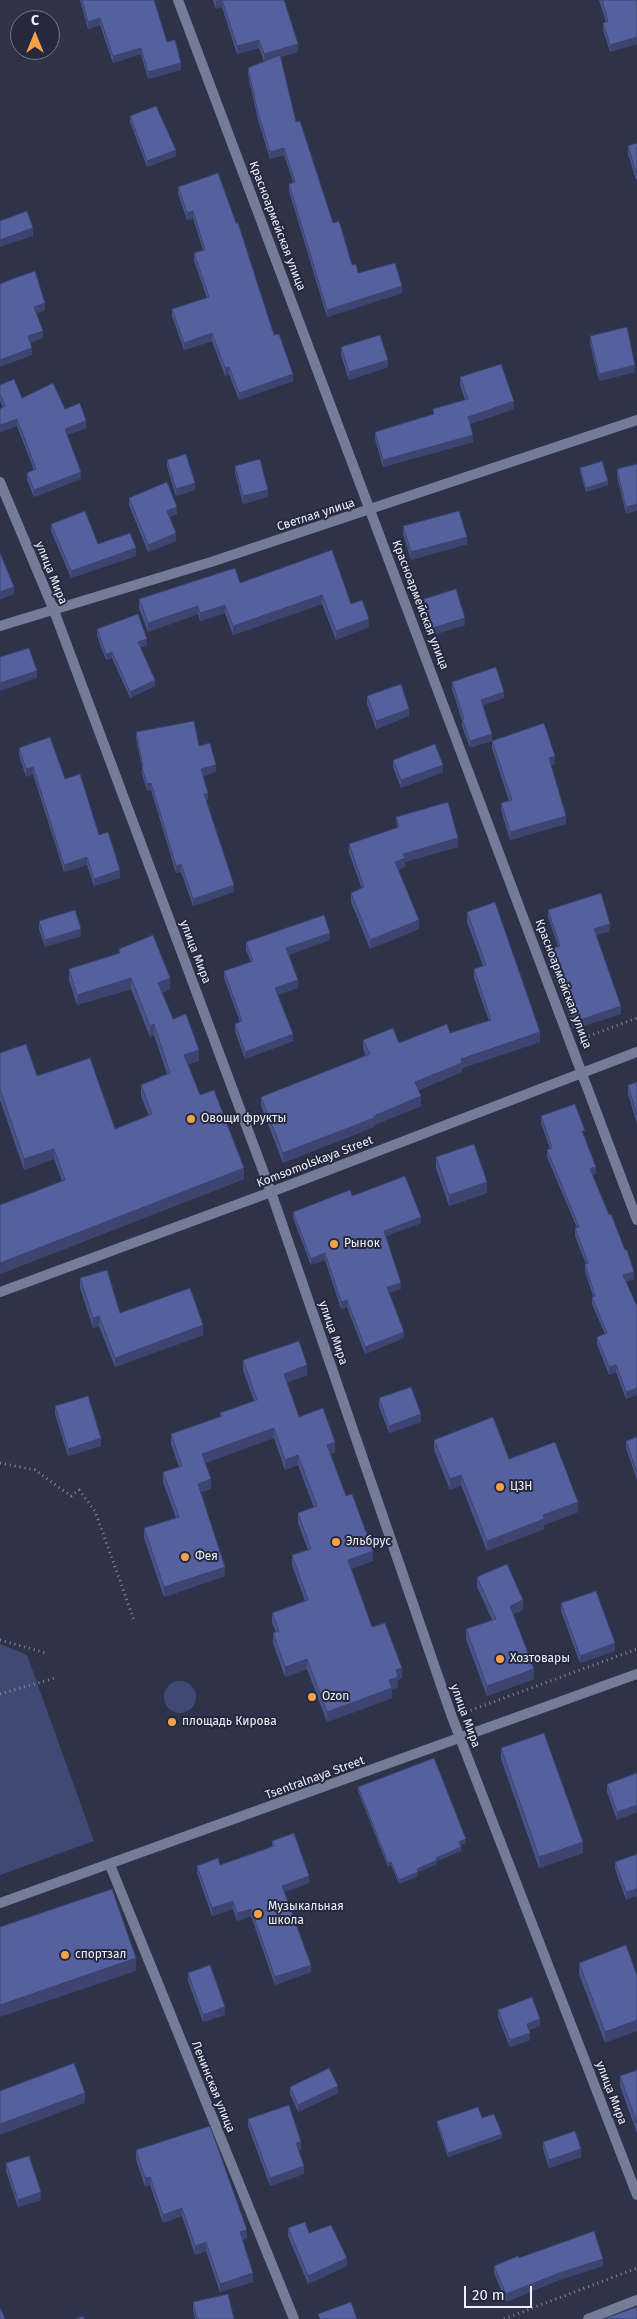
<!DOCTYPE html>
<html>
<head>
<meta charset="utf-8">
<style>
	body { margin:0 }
	#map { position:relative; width:637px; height:2319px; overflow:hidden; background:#2e3349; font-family:"Fira Sans",sans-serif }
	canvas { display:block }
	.north { position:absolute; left:10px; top:10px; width:50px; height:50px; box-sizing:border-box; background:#24293e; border:1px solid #75798a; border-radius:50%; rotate:0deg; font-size:14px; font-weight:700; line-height:20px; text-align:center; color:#eef1fc }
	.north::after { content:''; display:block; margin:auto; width:18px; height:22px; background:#f7a248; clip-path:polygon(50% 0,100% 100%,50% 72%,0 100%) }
	.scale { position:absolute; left:464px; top:2286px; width:68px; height:22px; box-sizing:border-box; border:2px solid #eef1fc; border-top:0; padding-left:6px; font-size:15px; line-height:18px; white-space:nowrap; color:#eef1fc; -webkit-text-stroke:4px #24293e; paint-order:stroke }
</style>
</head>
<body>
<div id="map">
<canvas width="637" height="2319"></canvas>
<div class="north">С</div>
<div class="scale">20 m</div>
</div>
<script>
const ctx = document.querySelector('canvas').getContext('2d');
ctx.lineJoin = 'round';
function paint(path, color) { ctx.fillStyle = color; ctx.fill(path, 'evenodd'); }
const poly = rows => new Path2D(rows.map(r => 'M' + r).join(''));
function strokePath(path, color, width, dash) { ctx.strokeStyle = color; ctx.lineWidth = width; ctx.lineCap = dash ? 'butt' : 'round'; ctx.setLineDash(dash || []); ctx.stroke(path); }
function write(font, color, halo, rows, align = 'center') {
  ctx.font = font + ' "Fira Sans",sans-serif'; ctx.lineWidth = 4; ctx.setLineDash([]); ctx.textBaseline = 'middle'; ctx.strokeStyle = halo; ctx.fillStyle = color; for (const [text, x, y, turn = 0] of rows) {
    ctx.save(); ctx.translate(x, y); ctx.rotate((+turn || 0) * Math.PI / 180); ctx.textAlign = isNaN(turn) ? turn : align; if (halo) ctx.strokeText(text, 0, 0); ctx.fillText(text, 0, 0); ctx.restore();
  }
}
paint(poly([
	[0,1644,27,1655,94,1841,0,1875],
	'164 1697a16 16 0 1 1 32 0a16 16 0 1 1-32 0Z'
]), '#404974');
strokePath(poly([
	[584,1038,637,1018],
	[0,1463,35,1470,71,1496,79,1490,95,1511,134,1620],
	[0,1640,46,1653],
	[0,1694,55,1678],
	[466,1712,637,1649],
	[504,2319,637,2268]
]), '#848899', 3, [1, 4]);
strokePath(poly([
	[178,0,637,1220],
	[0,482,53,608,271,1192,452,1717,637,2195],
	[0,626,211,562,637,420],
	[0,1292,271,1192,637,1052],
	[110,1865,294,2319],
	[0,1903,637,1674],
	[588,2319,637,2300]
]), '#757c98', 10);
paint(poly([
	[80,0,154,0,167,42,181,70,148,79,141,54,113,63,100,25,88,29],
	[213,0,284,0,298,52,280,57,296,122,333,223,352,265,358,273,402,293,327,317,289,191,289,184,293,182,284,155,270,159,258,120,248,75,248,68,264,61,259,48,237,54,222,7,216,9],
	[599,0,637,0,637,44,610,52,603,30,603,23,606,22],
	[130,116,176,156,147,167,130,122],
	[637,143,637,179,636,180,628,154,628,146],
	[178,187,274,335,293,381,239,400,229,374,225,376,212,341,184,350,172,316,172,309,207,298,194,261,194,253,203,250,193,218,187,220,178,194],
	[590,336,635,372,599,381,590,343],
	[341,347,388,367,349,380,341,355],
	[460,377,514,409,470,424,473,442,383,467,375,439,375,432,433,414,433,409,465,400,460,385],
	[0,385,22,398,65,409,86,428,67,435,81,479,34,497,27,480,27,473,34,470,17,426,0,432,0,409,3,408,0,401],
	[167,460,195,490,176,496,167,467],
	[637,464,626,514,617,476,617,469],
	[235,466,268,497,243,504,235,473],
	[580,468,608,485,586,492,580,472],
	[129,498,177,514,170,517,176,541,148,552,129,505],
	[51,524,98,544,136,556,71,578,51,531],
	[403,526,467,544,411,560,403,534],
	[332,550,351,604,369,627,336,640,322,604,233,635,225,613,200,621,198,614,148,632,139,608,139,599,240,583],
	[424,599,465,625,433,635,424,606],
	[97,629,147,645,140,648,155,686,130,698,112,658,106,660,97,636],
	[452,682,504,698,483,705,470,748,462,726,462,720,452,689],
	[367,696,409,716,376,729,367,704],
	[136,732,199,746,216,772,203,776,208,800,206,800,234,892,193,906,181,872,176,873,151,790,147,791,142,774,142,767,136,739],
	[492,741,555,764,551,765,566,824,510,840,501,810,501,803,509,801,492,748],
	[19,748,65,779,120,878,94,886,87,865,64,872,33,774,26,777,19,755],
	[393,760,443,772,401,788,393,767],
	[396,817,458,847,405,862,405,867,398,870,419,929,370,949,351,902,351,893,362,889,349,853,349,844,397,828],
	[548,910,610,931,596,935,621,1014,574,1029,547,957,547,950,558,946,548,917],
	[467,912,540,1042,462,1068,462,1072,418,1090,421,1106,374,1125,374,1127,283,1163,261,1106,261,1097,366,1056,363,1049,363,1040,399,1043,450,1033,489,1021,474,978,474,969,483,966,467,922],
	[39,921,81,936,45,947,39,929],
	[330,940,288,955,298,988,278,995,293,1041,245,1059,235,1031,235,1024,240,1022,224,978,224,971,251,962,246,950,246,942],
	[119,949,170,989,162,993,173,1019,199,1061,188,1064,200,1095,244,1179,0,1274,0,1205,62,1181,54,1159,24,1170,0,1100,0,1053,37,1076,115,1129,149,1116,141,1096,141,1085,167,1074,154,1035,150,1037,131,989,77,1005,69,980,69,969,119,953],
	[637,1082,637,1124,628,1094,628,1085],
	[541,1116,585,1136,596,1174,593,1175,634,1279,626,1282,626,1399,616,1372,609,1375,597,1344,597,1337,605,1334,592,1304,592,1297,593,1296,585,1271,585,1264,586,1264,575,1236,575,1228,577,1228,547,1157,547,1150,550,1149,541,1123],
	[436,1157,487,1193,449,1206,436,1168],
	[352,1196,421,1223,386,1236,401,1289,389,1293,404,1338,365,1354,347,1307,341,1309,325,1260,311,1265,293,1218,293,1212],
	[80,1278,120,1313,203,1335,115,1367,99,1326,93,1328,80,1288],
	[243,1360,307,1375,287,1382,299,1417,335,1452,330,1454,346,1496,373,1561,351,1569,372,1627,402,1678,398,1680,398,1687,392,1689,392,1698,327,1722,307,1669,285,1677,273,1643,273,1633,276,1632,272,1623,272,1613,305,1601,292,1565,292,1555,308,1550,298,1523,298,1513,314,1508,298,1465,285,1470,274,1438,205,1463,211,1489,201,1492,225,1576,164,1597,144,1538,144,1528,176,1518,163,1482,163,1472,179,1467,171,1444,171,1434,220,1417,220,1413,254,1401,243,1370],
	[379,1398,421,1422,389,1433,379,1406],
	[55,1406,101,1446,68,1456,55,1414],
	[637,1437,637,1480,626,1448,626,1441],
	[434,1440,509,1459,578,1512,544,1525,544,1529,487,1551,461,1485,450,1490,434,1450],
	[477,1577,523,1610,513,1614,534,1679,487,1696,466,1639,466,1629,492,1620,477,1587],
	[561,1603,615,1651,580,1663,561,1611],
	[501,1748,583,1853,539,1868,501,1759],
	[637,1773,637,1812,617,1820,607,1792,607,1784],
	[358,1787,466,1843,460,1845,461,1851,437,1861,437,1864,418,1872,418,1876,399,1884,391,1865,388,1867,358,1791],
	[272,1841,309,1883,284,1892,311,1972,275,1985,251,1916,237,1921,233,1909,212,1916,197,1873,197,1866,220,1865,272,1847],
	[637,1854,626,1900,615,1869,615,1862],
	[626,1945,605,2043,579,1974,579,1963],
	[188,1973,225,2015,203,2022,188,1981],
	[498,2010,540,2026,529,2030,530,2040,510,2047,498,2017],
	[637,2070,637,2133,620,2086,620,2076],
	[290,2087,338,2093,298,2112,290,2094],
	[482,2118,502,2138,448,2157,437,2125,437,2121],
	[248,2119,301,2149,299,2150,304,2174,270,2186,248,2126],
	[543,2142,581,2157,549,2168,543,2149],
	[136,2150,247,2238,242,2240,253,2282,220,2292,206,2251,195,2255,182,2216,163,2223,150,2185,145,2187,136,2159],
	[6,2163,41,2200,18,2207,6,2171],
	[288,2228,309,2233,347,2266,308,2284,288,2236],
	[494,2266,603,2266,559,2280,506,2302,494,2273],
	[193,2302,234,2319,195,2319,193,2310]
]), '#495388');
paint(poly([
	[221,0,222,0,222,7,216,9,216,1],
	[100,18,100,25,88,29,88,22],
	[637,37,637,44,610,52,610,45],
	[259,40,259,48,237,54,237,46],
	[298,44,298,52,264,61,264,54],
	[141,48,141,54,113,63,113,56],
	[181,63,181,70,148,79,148,72],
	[284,148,284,155,270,159,270,152],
	[176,150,176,156,147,167,147,161],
	[193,211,193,218,187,220,187,213],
	[33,228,33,236,0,247,0,240],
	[402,286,402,293,327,317,327,310],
	[45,303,45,310,34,315,34,307],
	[43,331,43,338,28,344,28,336],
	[212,333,212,341,184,350,184,343],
	[32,348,32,355,0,367,0,360],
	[388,360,388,367,349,380,349,372],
	[635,365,635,372,599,381,599,374],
	[229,367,229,374,225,376,225,368],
	[293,374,293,381,239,400,239,393],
	[514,401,514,409,468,424,468,417],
	[17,419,17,426,0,432,0,425],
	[86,421,86,428,65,436,65,429],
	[473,435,473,442,383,467,383,460],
	[81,472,81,479,34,497,34,490],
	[608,481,608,485,586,492,586,488],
	[195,483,195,490,176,496,176,489],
	[268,490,268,497,243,504,243,496],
	[637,504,637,511,626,514,626,507],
	[177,507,177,514,167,518,167,511],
	[176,533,176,541,148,552,148,545],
	[467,537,467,544,411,560,411,552],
	[136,548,136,556,71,578,71,571],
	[14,587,14,594,0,600,0,592],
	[322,595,322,604,233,635,233,626],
	[225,605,225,613,200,621,200,613],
	[198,606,198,614,148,632,148,623],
	[465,618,465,625,433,635,433,628],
	[369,619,369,627,336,640,336,631],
	[147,639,147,645,138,649,138,642],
	[112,652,112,658,106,660,106,654],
	[37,671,37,678,0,691,0,683],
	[155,680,155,686,130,698,130,692],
	[504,692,504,698,481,706,481,700],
	[409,709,409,716,376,729,376,721],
	[492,734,492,741,470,748,470,741],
	[555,756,555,764,549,766,549,758],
	[216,765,216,772,201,777,201,769],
	[443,765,443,772,401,788,401,780],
	[33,767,33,774,26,777,26,769],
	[151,783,151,790,147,791,147,784],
	[208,793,208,800,204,801,204,794],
	[566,816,566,824,510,840,510,832],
	[458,838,458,847,405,862,405,867,395,871,395,862,403,854],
	[87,857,87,865,64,872,64,865],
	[181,864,181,872,176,873,176,866],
	[120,870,120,878,94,886,94,879],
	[234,885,234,892,193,906,193,899],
	[419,920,419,929,370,949,370,940],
	[610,924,610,931,594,936,594,929],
	[81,929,81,936,45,947,45,940],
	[330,933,330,940,286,956,286,948],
	[131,978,131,989,77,1005,77,995],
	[170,978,170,989,158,994,158,983],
	[298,980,298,988,275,996,275,988],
	[621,1006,621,1014,574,1029,574,1022],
	[154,1024,154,1035,150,1037,150,1026],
	[540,1032,540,1042,462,1068,462,1072,415,1092,415,1082,461,1059],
	[293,1034,293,1041,245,1059,245,1052],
	[199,1050,199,1061,184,1066,184,1055],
	[421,1096,421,1106,374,1125,374,1127,283,1163,283,1153],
	[54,1149,54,1159,24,1170,24,1159],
	[596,1167,596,1174,590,1176,590,1169],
	[244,1168,244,1179,0,1274,0,1263],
	[487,1182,487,1193,449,1206,449,1195],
	[421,1217,421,1223,384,1237,384,1231],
	[325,1253,325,1260,311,1265,311,1259],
	[634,1272,634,1279,623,1283,623,1275],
	[401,1283,401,1289,387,1294,387,1287],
	[347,1300,347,1307,341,1309,341,1302],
	[99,1316,99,1326,93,1328,93,1318],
	[203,1325,203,1335,115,1367,115,1358],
	[404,1332,404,1338,365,1354,365,1347],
	[307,1365,307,1375,284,1384,284,1374],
	[616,1365,616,1372,609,1375,609,1367],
	[637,1388,637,1395,626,1399,626,1392],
	[421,1414,421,1422,389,1433,389,1426],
	[274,1428,274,1438,202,1464,202,1454],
	[101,1438,101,1446,68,1456,68,1449],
	[335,1442,335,1452,327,1455,327,1445],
	[298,1455,298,1465,285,1470,285,1460],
	[461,1475,461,1485,450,1490,450,1479],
	[211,1479,211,1489,198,1493,198,1484],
	[578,1502,578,1512,544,1525,544,1529,487,1551,487,1541,543,1515],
	[373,1551,373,1561,348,1570,348,1560],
	[225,1567,225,1576,164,1597,164,1587],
	[523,1600,523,1610,510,1616,510,1606],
	[615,1643,615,1651,580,1663,580,1656],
	[307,1659,307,1669,285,1677,285,1667],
	[402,1668,402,1678,398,1680,398,1687,392,1689,392,1698,327,1722,327,1712,389,1680,396,1670],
	[534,1669,534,1679,487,1696,487,1686],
	[637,1805,637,1812,617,1820,617,1812],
	[466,1839,466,1843,459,1846,459,1842],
	[583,1842,583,1853,539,1868,539,1857],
	[461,1847,461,1851,437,1861,437,1864,418,1872,418,1876,399,1884,399,1880,417,1869,436,1858],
	[391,1862,391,1865,388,1867,388,1863],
	[309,1876,309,1883,282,1893,282,1886],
	[637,1889,637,1896,626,1900,626,1892],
	[233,1901,233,1909,212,1916,212,1908],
	[251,1909,251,1916,237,1921,237,1913],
	[136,1958,136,1971,0,2017,0,2005],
	[311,1965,311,1972,275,1985,275,1977],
	[225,2007,225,2015,203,2022,203,2015],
	[540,2019,540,2026,527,2031,527,2024],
	[637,2020,637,2031,605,2043,605,2032],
	[530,2033,530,2040,510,2047,510,2040],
	[338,2086,338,2093,298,2112,298,2105],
	[85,2093,85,2103,0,2135,0,2124],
	[502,2134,502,2138,448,2157,448,2153],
	[301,2142,301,2149,296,2151,296,2143],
	[581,2149,581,2157,549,2168,549,2160],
	[304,2166,304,2174,270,2186,270,2178],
	[150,2177,150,2185,145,2187,145,2178],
	[41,2192,41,2200,18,2207,18,2200],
	[182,2208,182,2216,163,2223,163,2215],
	[247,2230,247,2238,240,2240,240,2232],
	[206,2242,206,2251,195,2255,195,2246],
	[347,2258,347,2266,308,2284,308,2276],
	[603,2259,603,2266,559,2280,506,2302,506,2294,559,2273],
	[253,2273,253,2282,220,2292,220,2284]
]), '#3c446f');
const building = poly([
	[82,0,154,0,167,42,175,40,181,63,148,72,141,48,113,56,100,18,88,22,82,0],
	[222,0,284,0,298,44,264,54,259,40,237,46,222,0],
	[602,0,637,0,637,37,610,45,603,23,608,21,602,0],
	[280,55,296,122,300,121,333,223,339,221,352,265,356,264,358,273,395,263,402,286,327,310,289,184,295,182,284,148,270,152,258,113,248,68,280,55],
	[156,106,176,150,147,161,130,116,156,106],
	[637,143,637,172,636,172,628,146,637,143],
	[218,173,236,223,238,223,274,335,279,334,293,374,239,393,229,367,225,368,212,333,184,343,172,309,209,297,194,253,205,250,193,211,187,213,178,187,218,173],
	[27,211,33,228,0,240,0,221,27,211],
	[35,271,45,303,34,307,43,331,28,336,32,348,0,360,0,284,12,279,35,271],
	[627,327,635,365,599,374,590,336,627,327],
	[380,335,388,360,349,372,341,347,380,335],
	[501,364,514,401,468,417,473,435,383,460,375,432,434,414,433,409,468,399,460,377,501,364],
	[14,379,22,398,53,383,65,409,80,403,86,421,65,429,81,472,34,490,27,473,36,469,17,419,0,425,0,409,5,406,0,394,0,385,14,379],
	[186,454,195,483,176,489,167,460,186,454],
	[260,459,268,490,243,496,235,466,260,459],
	[602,461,608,481,586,488,580,468,602,461],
	[637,464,637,504,626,507,617,469,637,464],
	[167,482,177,507,167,511,176,533,148,545,129,498,167,482],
	[85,511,98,544,130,533,136,548,71,571,51,524,85,511],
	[459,511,467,537,411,552,403,526,459,511],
	[332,550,351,604,362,600,369,619,336,631,322,595,233,626,225,605,200,613,198,606,148,623,139,599,235,568,240,583,332,550],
	[0,553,14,587,0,592,0,553],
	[456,589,465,618,433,628,424,599,456,589],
	[138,614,147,639,138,642,155,680,130,692,112,652,106,654,97,629,138,614],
	[29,648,37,671,0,683,0,657,29,648],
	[496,667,504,692,481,700,492,734,470,741,462,719,464,719,452,682,496,667],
	[401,684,409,709,376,721,367,696,401,684],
	[194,721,199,746,210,743,216,765,201,769,208,793,204,794,234,885,193,899,181,864,176,866,151,783,147,784,142,767,143,766,136,732,194,721],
	[544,723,555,756,549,758,566,816,510,832,501,803,512,800,492,741,544,723],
	[50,737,65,779,80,774,99,835,108,832,120,870,94,879,87,857,64,865,33,767,26,769,19,748,50,737],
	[435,744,443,765,401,780,393,760,435,744],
	[448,802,458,838,403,854,405,858,395,862,419,920,370,940,351,893,364,887,349,844,399,827,396,817,448,802],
	[601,893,610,924,594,929,621,1006,574,1022,547,950,560,946,548,910,601,893],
	[495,902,540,1032,461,1059,462,1063,415,1082,421,1096,374,1116,374,1118,283,1153,261,1097,370,1054,363,1040,393,1028,399,1043,447,1024,450,1033,491,1020,474,969,486,965,467,912,495,902],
	[75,910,81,929,45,940,39,921,75,910],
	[324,915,330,933,286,948,298,980,275,988,293,1034,245,1052,235,1024,242,1021,224,971,253,961,246,942,324,915],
	[153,935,170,978,158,983,173,1019,186,1014,199,1050,184,1055,200,1095,214,1090,244,1168,0,1263,0,1205,65,1180,54,1149,24,1159,0,1089,0,1053,26,1044,37,1076,90,1058,115,1129,152,1114,141,1085,170,1073,154,1024,150,1026,131,978,77,995,69,969,120,953,119,949,153,935],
	[637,1082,637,1115,628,1085,637,1082],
	[575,1104,585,1131,582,1131,596,1167,590,1169,609,1215,611,1214,625,1250,627,1250,634,1272,623,1275,637,1306,637,1388,626,1392,616,1365,609,1367,597,1337,607,1333,592,1297,595,1296,585,1264,588,1263,575,1228,579,1227,547,1150,552,1148,541,1116,575,1104],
	[474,1144,487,1182,449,1195,436,1157,474,1144],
	[405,1176,421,1217,384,1231,401,1283,387,1287,404,1332,365,1347,347,1300,341,1302,325,1253,311,1259,293,1212,350,1190,352,1196,405,1176],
	[107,1270,120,1313,190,1288,203,1325,115,1358,99,1316,93,1318,80,1278,107,1270],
	[299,1341,307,1365,284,1374,299,1417,323,1408,335,1442,327,1445,346,1496,352,1494,373,1551,348,1560,372,1627,385,1623,402,1668,396,1670,398,1677,389,1680,392,1688,327,1712,307,1659,285,1667,273,1633,279,1631,272,1613,308,1600,292,1555,311,1549,298,1513,317,1506,298,1455,285,1460,274,1428,202,1454,211,1479,198,1484,225,1567,164,1587,144,1528,179,1517,163,1472,182,1466,171,1434,222,1416,220,1413,257,1400,243,1360,299,1341],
	[411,1387,421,1414,389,1426,379,1398,411,1387],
	[88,1396,101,1438,68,1449,55,1406,88,1396],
	[493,1417,509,1459,555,1442,578,1502,543,1515,544,1519,487,1541,461,1475,450,1479,434,1440,493,1417],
	[637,1437,637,1472,626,1441,637,1437],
	[507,1564,523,1600,510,1606,534,1669,487,1686,466,1629,496,1619,477,1577,507,1564],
	[596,1591,615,1643,580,1656,561,1603,596,1591],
	[544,1733,583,1842,539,1857,501,1748,544,1733],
	[434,1758,466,1839,459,1842,461,1847,436,1858,437,1860,417,1869,418,1872,399,1880,391,1862,388,1863,358,1787,434,1758],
	[637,1773,637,1805,617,1812,607,1784,637,1773],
	[294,1833,309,1876,282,1886,311,1965,275,1977,251,1909,237,1913,233,1901,212,1908,197,1866,218,1858,220,1865,274,1846,272,1841,294,1833],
	[637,1854,637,1889,626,1892,615,1862,637,1854],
	[112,1889,136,1958,0,2005,0,1927,112,1889],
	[626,1945,637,1975,637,2020,605,2032,579,1963,626,1945],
	[210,1965,225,2007,203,2015,188,1973,210,1965],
	[532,1997,540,2019,527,2024,530,2033,510,2040,498,2010,532,1997],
	[74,2063,85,2093,0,2124,0,2091,74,2063],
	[329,2068,338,2086,298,2105,290,2087,329,2068],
	[637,2070,637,2123,620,2076,637,2070],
	[289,2105,301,2142,296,2143,304,2166,270,2178,248,2119,289,2105],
	[478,2107,482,2118,494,2114,502,2134,448,2153,437,2121,478,2107],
	[210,2126,247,2230,240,2232,253,2273,220,2284,206,2242,195,2246,182,2208,163,2215,150,2177,145,2178,136,2150,210,2126],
	[575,2131,581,2149,549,2160,543,2142,575,2131],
	[29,2156,41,2192,18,2200,6,2163,29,2156],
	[305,2222,309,2233,331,2225,347,2258,308,2276,288,2228,305,2222],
	[594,2231,603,2259,559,2273,506,2294,494,2266,518,2256,519,2258,594,2231],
	[228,2294,234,2319,197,2319,193,2302,228,2294],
	[351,2302,357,2319,320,2319,318,2314,351,2302],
	[637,2307,637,2319,603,2319,637,2307],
	[0,2308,5,2319,0,2319,0,2308],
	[83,2316,84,2319,75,2319,83,2316]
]);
paint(building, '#55619e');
strokePath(building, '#3c446f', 1);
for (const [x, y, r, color] of [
	[191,1119,5,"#f7a248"],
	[334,1244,5,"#f7a248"],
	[500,1487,5,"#f7a248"],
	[336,1542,5,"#f7a248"],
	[185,1557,5,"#f7a248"],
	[500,1659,5,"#f7a248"],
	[312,1697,5,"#f7a248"],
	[172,1722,5,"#f7a248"],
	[258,1914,5,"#f7a248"],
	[65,1955,5,"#f7a248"]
]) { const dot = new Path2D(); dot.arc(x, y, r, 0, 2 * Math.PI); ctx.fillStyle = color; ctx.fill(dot); strokePath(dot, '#24293e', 2); }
write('12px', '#eef1fc', '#24293e', [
	["Красноармейская улица",277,226,69],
	["Светлая улица",316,515,-18],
	["улица Мира",51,573,68],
	["Красноармейская улица",420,605,69],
	["улица Мира",195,952,69],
	["Красноармейская улица",563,984,69],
	["Komsomolskaya Street",315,1162,-21],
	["улица Мира",333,1333,71],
	["улица Мира",465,1716,70],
	["Tsentralnaya Street",315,1778,-20],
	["Ленинская улица",213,2087,68],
	["улица Мира",611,2093,69]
]);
write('12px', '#eef1fc', '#24293e', [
	["Овощи фрукты",201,1119],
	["Рынок",344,1244],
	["ЦЗН",510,1487],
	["Эльбрус",346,1542],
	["Фея",195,1557],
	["Хозтовары",510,1659],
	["Ozon",322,1697],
	["площадь Кирова",182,1722],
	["Музыкальная",268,1907],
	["школа",268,1921],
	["спортзал",75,1955]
], 'left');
</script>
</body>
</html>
